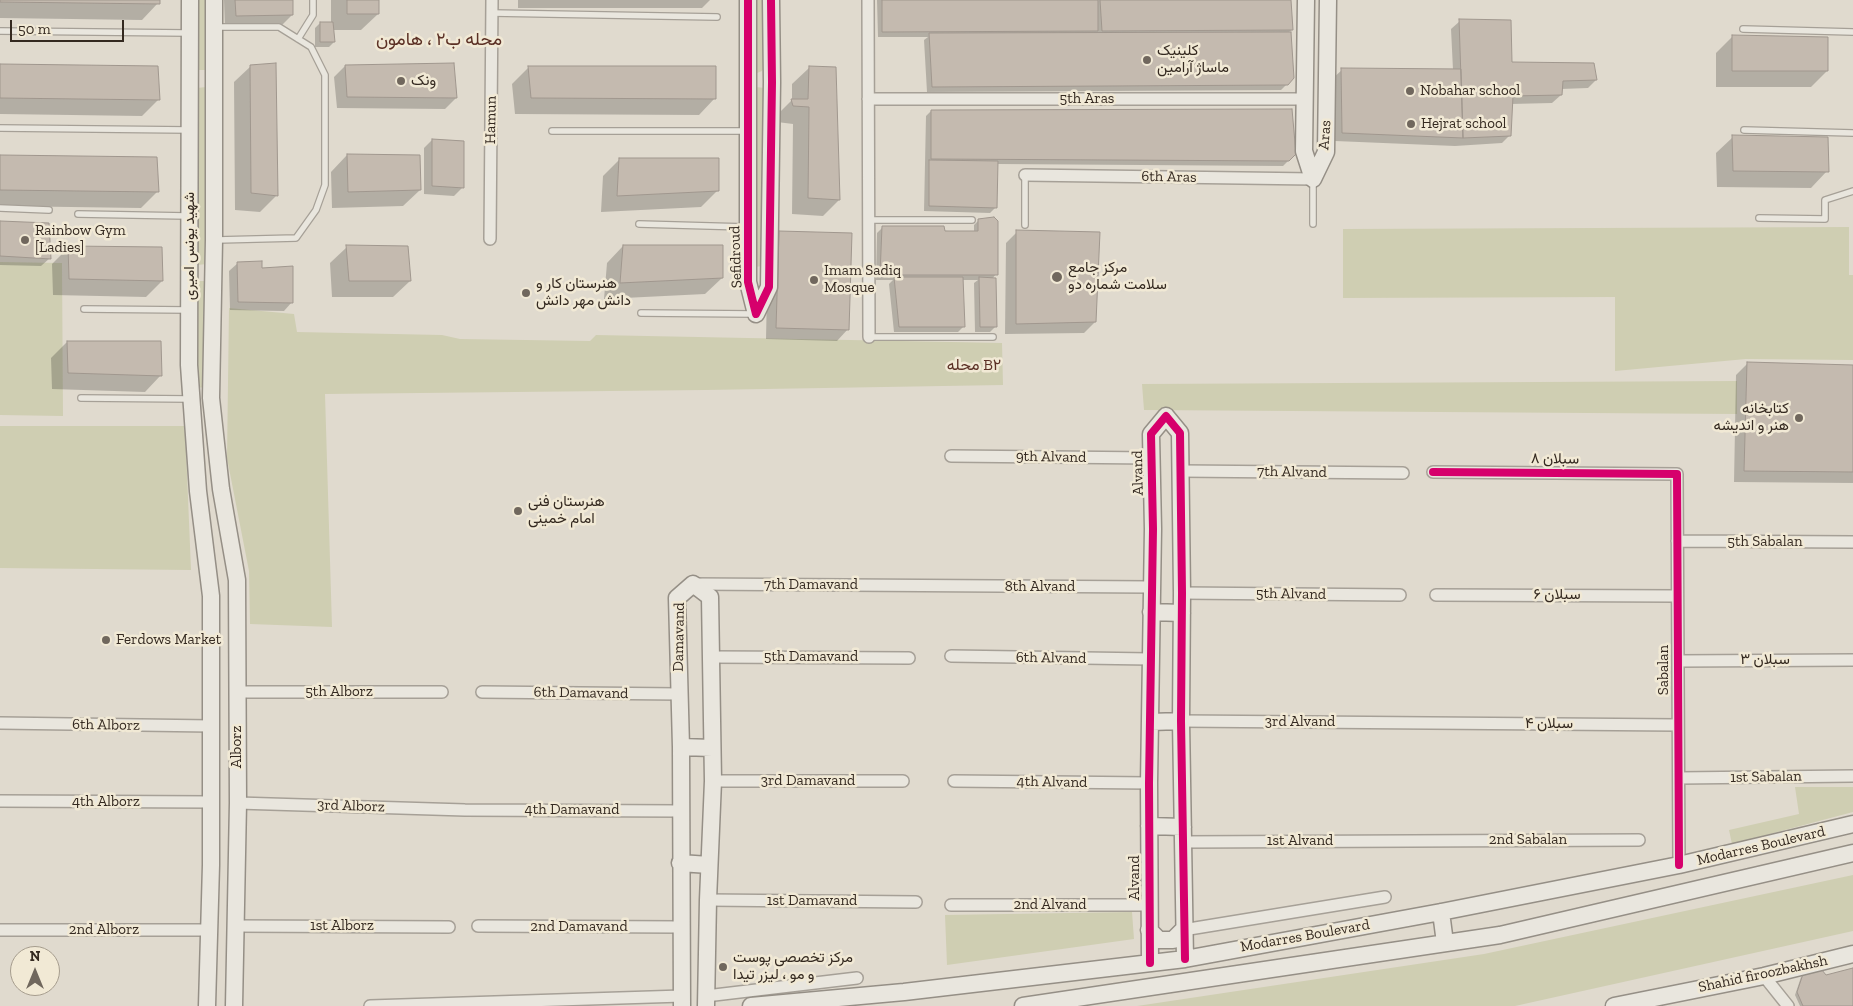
<!DOCTYPE html>
<html>
<head>
<meta charset="utf-8">
<style>
	body { margin:0 }
	#map { position:relative; width:1853px; height:1006px; overflow:hidden; background:#e0dace; font-family:"Zilla Slab",serif }
	canvas { display:block }
	.north { position:absolute; left:10px; top:946px; width:50px; height:50px; box-sizing:border-box; background:#f1e9d5; border:1px solid #a59c8d; border-radius:50%; rotate:0deg; font-size:14px; font-weight:700; line-height:20px; text-align:center; color:#342920 }
	.north::after { content:''; display:block; margin:auto; width:18px; height:22px; background:#70675d; clip-path:polygon(50% 0,100% 100%,50% 72%,0 100%) }
	.scale { position:absolute; left:10px; top:20px; width:114px; height:22px; box-sizing:border-box; border:2px solid #342920; border-top:0; padding-left:6px; font-size:15px; line-height:18px; white-space:nowrap; color:#342920; -webkit-text-stroke:4px #f1e9d5; paint-order:stroke }
</style>
</head>
<body>
<div id="map">
<canvas width="1853" height="1006"></canvas>
<div class="north">N</div>
<div class="scale">50 m</div>
</div>
<script>
const ctx = document.querySelector('canvas').getContext('2d');
ctx.lineJoin = 'round';
function paint(path, color) { ctx.fillStyle = color; ctx.fill(path, 'evenodd'); }
const poly = rows => new Path2D(rows.map(r => 'M' + r).join(''));
function strokePath(path, color, width, dash) { ctx.strokeStyle = color; ctx.lineWidth = width; ctx.lineCap = dash ? 'butt' : 'round'; ctx.setLineDash(dash || []); ctx.stroke(path); }
function write(font, color, halo, rows, align = 'center') {
  ctx.font = font + ' "Zilla Slab",Vazirmatn,serif'; ctx.lineWidth = 5; ctx.setLineDash([]); ctx.textBaseline = 'middle'; ctx.strokeStyle = halo; ctx.fillStyle = color; for (const [text, x, y, turn = 0] of rows) {
    ctx.save(); ctx.translate(x, y); ctx.rotate((+turn || 0) * Math.PI / 180); ctx.textAlign = isNaN(turn) ? turn : align; if (halo) ctx.strokeText(text, 0, 0); ctx.fillText(text, 0, 0); ctx.restore();
  }
}
paint(poly([
	[197,0,205,0,205,70,196,70],
	[754,0,765,0,765,66,762,71,757,73,754,68],
	[207,87,207,264,197,265,196,88],
	[755,87,766,88,763,266,754,267],
	[1849,227,1849,275,1853,275,1853,360,1746,359,1615,371,1615,297,1343,298,1343,229],
	[0,262,62,263,63,416,0,415],
	[195,281,208,281,206,387,196,388],
	[229,308,294,314,297,332,442,335,460,339,590,341,596,335,1002,343,1003,385,705,390,325,394,332,627,250,624,249,571,227,458],
	[1737,381,1737,414,1144,410,1142,384],
	[0,426,185,426,191,570,0,568],
	[1795,787,1853,787,1853,812,1732,844,1729,830,1799,814],
	[1853,875,1853,931,1515,1006,1137,1006,1484,954],
	[1132,912,1134,939,947,965,945,915]
]), '#cfceb2');
paint(poly([
	[0,0,158,0,158,3,142,20,0,18],
	[224,0,291,0,292,15,281,26,225,27],
	[331,0,378,0,378,14,361,30,333,30,334,42,329,47,315,47,315,28,320,23,331,24],
	[518,0,710,0,702,8,518,8],
	[877,0,1289,0,1292,30,1289,32,1293,78,1281,90,927,92,924,40,928,37,878,37],
	[1460,21,1511,63,1596,80,1588,88,1561,89,1561,95,1552,103,1511,104,1510,135,1502,143,1455,146,1335,141,1333,78,1342,70,1453,70,1451,29],
	[1732,37,1827,71,1811,87,1716,87,1716,53],
	[0,65,158,100,142,116,0,114],
	[251,66,277,195,260,212,235,210,234,82],
	[345,66,456,98,445,109,337,108,334,77],
	[529,67,715,98,699,115,515,114,512,84],
	[809,68,839,200,823,216,792,214,793,124,777,122,775,117,792,100,792,84],
	[931,111,1295,154,1283,166,997,164,996,207,990,213,924,211,926,116],
	[1733,137,1827,171,1811,188,1717,187,1716,153],
	[432,140,462,188,454,196,424,194,424,148],
	[347,155,420,190,403,206,332,208,331,172],
	[0,157,158,191,141,208,0,206],
	[620,159,718,190,701,207,601,212,603,176],
	[979,220,996,274,992,279,996,326,990,332,975,332,974,283,978,280,962,280,964,326,958,332,894,332,889,284,893,280,876,280,877,233,882,228,974,232,974,225],
	[0,222,50,258,41,266,0,265],
	[780,232,848,329,837,341,766,339,768,243],
	[1017,232,1095,322,1084,333,1005,334,1006,243],
	[623,246,722,278,705,294,604,299,607,263],
	[69,247,162,281,146,297,53,295,52,264],
	[347,247,410,281,393,297,332,297,330,263],
	[238,263,260,269,292,302,284,311,230,310,229,271],
	[67,342,161,375,145,392,52,389,51,358],
	[1747,364,1853,366,1853,483,1734,482,1736,375],
	[1853,970,1853,1006,1800,1006,1795,995,1801,977,1804,975,1826,976]
]), '#0003');
const building = poly([
	[0,0,160,0,160,4,0,2,0,0],
	[235,0,293,0,293,15,236,16,235,0],
	[347,0,379,0,379,14,347,14,347,0],
	[882,0,1098,0,1098,31,882,32,882,0],
	[1100,0,1291,0,1293,30,1102,31,1100,0],
	[1459,19,1511,20,1512,62,1594,63,1597,80,1563,81,1562,95,1513,96,1511,136,1463,138,1459,19],
	[320,22,333,22,335,42,320,42,320,22],
	[1291,32,1294,78,1288,85,932,87,929,33,1291,32],
	[1732,35,1828,37,1828,71,1732,71,1732,35],
	[276,63,278,196,251,193,250,65,276,63],
	[454,63,457,98,347,97,345,65,454,63],
	[0,64,158,66,160,100,0,98,0,64],
	[528,66,716,66,716,99,531,98,528,66],
	[809,66,836,67,840,200,808,198,809,107,793,106,791,99,808,99,809,66],
	[1341,68,1461,69,1463,138,1342,133,1341,68],
	[1292,109,1296,154,1289,161,931,159,931,110,1292,109],
	[1732,135,1828,137,1829,172,1733,171,1732,135],
	[432,139,464,141,464,188,432,186,432,139],
	[347,154,420,155,421,190,348,192,347,154],
	[0,155,157,157,159,192,0,190,0,155],
	[619,158,719,158,719,191,617,196,619,158],
	[929,160,998,161,997,208,929,206,929,160],
	[994,217,998,221,998,275,880,275,882,226,944,226,945,231,978,231,978,219,994,217],
	[0,221,49,223,51,259,0,256,0,221],
	[1016,230,1100,232,1096,322,1016,324,1016,230],
	[779,231,852,233,849,330,776,328,779,231],
	[346,245,408,246,411,281,349,281,346,245],
	[623,245,723,245,723,278,620,283,623,245],
	[68,246,162,247,163,281,69,279,68,246],
	[262,261,262,268,293,266,293,303,238,302,237,262,262,261],
	[894,277,963,277,965,327,899,327,894,277],
	[979,277,996,278,997,327,980,327,979,277],
	[67,341,161,341,162,376,68,373,67,341],
	[1747,362,1853,365,1853,472,1744,471,1747,362],
	[1853,968,1853,1006,1803,1006,1797,992,1803,974,1822,970,1826,975,1853,968]
]);
paint(building, '#c4baaf');
strokePath(building, '#a0978e', 1);
const lane = poly([
	[492,13,717,17],
	[215,27,279,27,311,47,325,75,325,185,316,210,296,238,217,240],
	[1743,29,1853,32],
	[1,31,187,33],
	[298,39,313,15,313,0],
	[0,128,189,130],
	[1744,130,1853,133],
	[552,131,746,131],
	[1025,175,1025,225],
	[0,208,49,210],
	[78,214,187,216],
	[1759,218,1825,219,1825,200,1853,191],
	[870,220,972,220],
	[639,224,746,227],
	[1313,224,1313,181],
	[84,309,188,310],
	[641,313,754,314],
	[869,337,993,337],
	[81,398,190,399]
]);
const street = poly([
	[868,0,869,337],
	[868,99,1306,99],
	[1025,175,1313,179],
	[490,239,492,0],
	[951,456,1152,458],
	[1181,471,1403,473],
	[1433,472,1677,474,1679,865],
	[1677,541,1853,542],
	[693,584,1151,587],
	[1182,593,1400,595],
	[1436,595,1677,596],
	[951,656,1150,659],
	[712,657,909,658],
	[1678,661,1853,660],
	[237,692,442,692],
	[482,692,679,694],
	[1181,721,1678,725],
	[0,723,211,726],
	[1679,778,1853,776],
	[713,781,903,781],
	[954,781,1149,783],
	[0,801,212,802],
	[238,803,465,810,680,811],
	[1183,842,1639,840],
	[708,900,916,902],
	[951,905,1149,905],
	[236,926,449,927],
	[478,926,680,927],
	[0,930,209,930],
	[1183,930,1385,897],
	[1764,976,1788,1006],
	[706,996,857,978],
	[370,1006,682,996]
]);
const secondary = poly([
	[190,0,189,365,198,491,211,596,211,865,207,1006],
	[214,0,214,240,211,398,221,489,237,580,238,803,234,1006],
	[748,0,748,282,756,314,769,287,772,82,771,0],
	[1306,0,1304,151,1313,179],
	[1313,179,1326,152,1328,0],
	[1151,612,1182,613],
	[1151,722,1181,721],
	[681,747,712,748],
	[1149,826,1183,827],
	[680,863,709,865],
	[1441,912,1445,943],
	[1149,930,1159,940,1173,940,1183,930],
	[1150,963,1149,783,1153,529,1151,434,1166,416,1180,433,1182,593,1181,721,1185,959],
	[682,1006,681,747,677,598,693,584,710,597,713,781,708,900,706,1006],
	[751,1006,904,992,1185,959,1441,912,1679,865,1853,824],
	[1023,1006,1500,935,1853,853],
	[1614,1006,1764,976,1853,954]
]);
strokePath(lane, '#a6a097', 8);
strokePath(street, '#a6a097', 14);
strokePath(secondary, '#958f86', 19);
strokePath(lane, '#e9e6de', 5.5);
strokePath(street, '#e9e6de', 11);
strokePath(secondary, '#e9e6de', 16);
strokePath(poly([
	[748,0,748,282,756,314,769,287,772,82,771,0],
	[1433,472,1677,474,1679,865],
	[1150,963,1149,783,1153,529,1151,434,1166,416,1180,433,1182,593,1181,721,1185,959]
]), '#d6006c', 8);
for (const [x, y, r, color] of [
	[1147,60,5,"#70675d"],
	[401,81,5,"#70675d"],
	[1410,91,5,"#70675d"],
	[1411,124,5,"#70675d"],
	[25,240,5,"#70675d"],
	[1057,277,6,"#70675d"],
	[814,280,5,"#70675d"],
	[526,293,5,"#70675d"],
	[1799,418,5,"#70675d"],
	[518,511,5,"#70675d"],
	[106,640,5,"#70675d"],
	[723,967,5,"#70675d"]
]) { const dot = new Path2D(); dot.arc(x, y, r, 0, 2 * Math.PI); ctx.fillStyle = color; ctx.fill(dot); strokePath(dot, '#f1e9d5', 2); }
write('15px', '#342920', '#f1e9d5', [
	["کلینیک",1157,51],
	["ماساژ آرامین",1157,68],
	["ونک",411,81],
	["Nobahar school",1420,91],
	["Hejrat school",1421,124],
	["Rainbow Gym",35,231],
	["[Ladies]",35,248],
	["مرکز جامع",1068,268],
	["سلامت شماره دو",1068,285],
	["Imam Sadiq",824,271],
	["Mosque",824,288],
	["هنرستان کار و",536,284],
	["دانش مهر دانش",536,301],
	["کتابخانه",1789,409,"right"],
	["هنر و اندیشه",1789,426,"right"],
	["هنرستان فنی",528,502],
	["امام خمینی",528,519],
	["Ferdows Market",116,640],
	["مرکز تخصصی پوست",733,958],
	["و مو ، لیزر تیدا",733,975]
], 'left');
write('15px', '#342920', '#f1e9d5', [
	["5th Aras",1087,99],
	["Hamun",491,120,-89],
	["Aras",1325,135,-86],
	["6th Aras",1169,177,1],
	["شهید یونس امیری",190,246,-90],
	["Sefidroud",736,257,-92],
	["9th Alvand",1051,457,1],
	["سبلان ۸",1555,459,1],
	["7th Alvand",1292,472,1],
	["Alvand",1138,473,-91],
	["5th Sabalan",1765,542],
	["7th Damavand",811,585],
	["8th Alvand",1040,587],
	["5th Alvand",1291,594,1],
	["سبلان ۶",1557,595],
	["Damavand",679,637,-89],
	["5th Damavand",811,657],
	["6th Alvand",1051,658,1],
	["سبلان ۳",1765,660],
	["Sabalan",1664,670,-90],
	["5th Alborz",339,692],
	["6th Damavand",581,693,1],
	["3rd Alvand",1300,722],
	["سبلان ۴",1549,724],
	["6th Alborz",106,725,1],
	["Alborz",237,747,-90],
	["1st Sabalan",1766,777,-1],
	["3rd Damavand",808,781],
	["4th Alvand",1052,782,1],
	["4th Alborz",106,802],
	["3rd Alborz",351,806,2],
	["4th Damavand",572,810],
	["2nd Sabalan",1528,840],
	["1st Alvand",1300,841],
	["Modarres Boulevard",1761,846,-13],
	["Alvand",1135,878,-90],
	["1st Damavand",812,901],
	["2nd Alvand",1050,905],
	["1st Alborz",342,926],
	["2nd Damavand",579,927],
	["2nd Alborz",104,930],
	["Modarres Boulevard",1305,936,-10],
	["Shahid firoozbakhsh",1763,974,-12]
]);
write('16px', '#5b3025', '#f1e9d5', [
	["محله B۲",974,365]
]);
write('18px', '#5b3025', '#f1e9d5', [
	["محله ب۲ ، هامون",439,40]
]);
</script>
</body>
</html>
